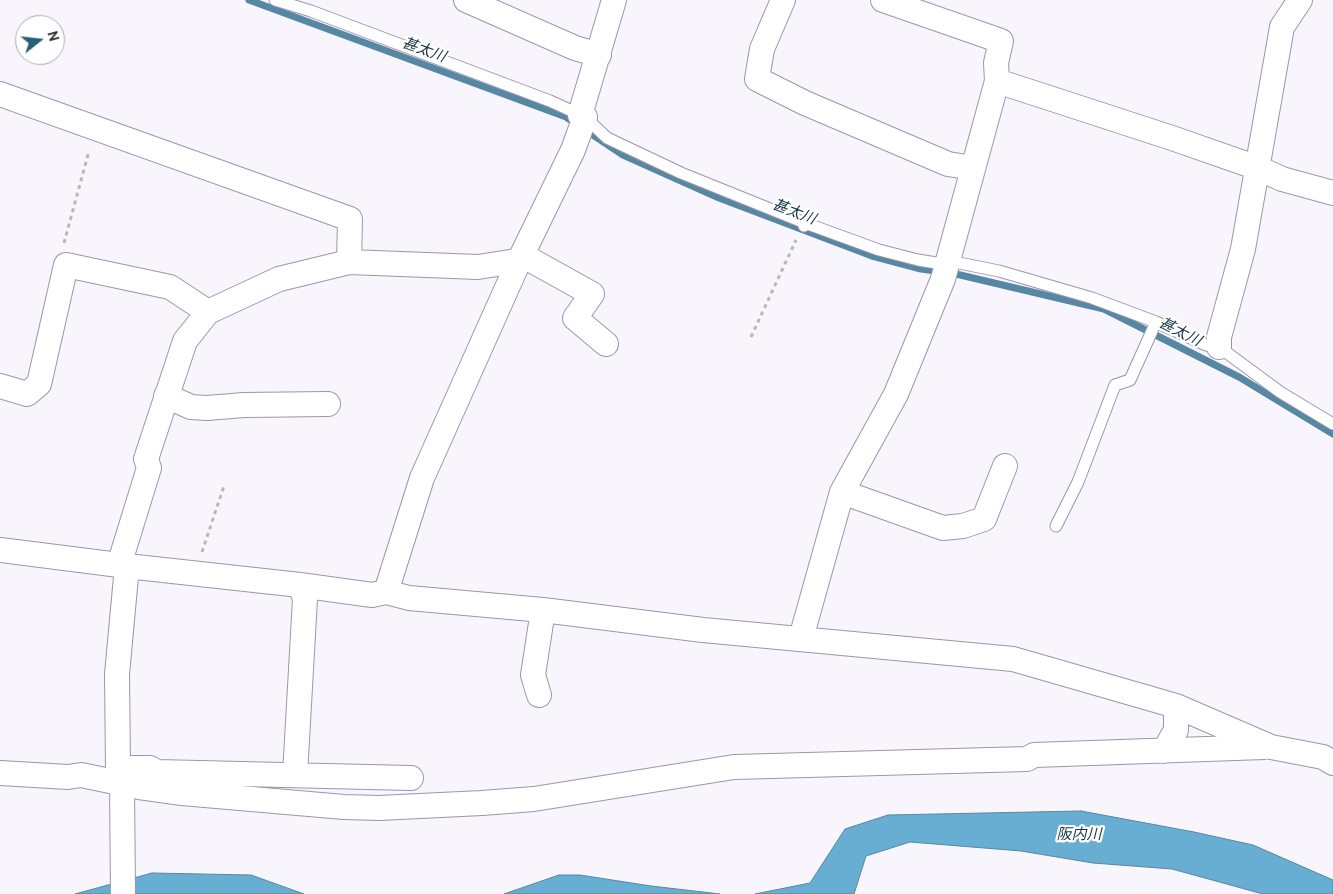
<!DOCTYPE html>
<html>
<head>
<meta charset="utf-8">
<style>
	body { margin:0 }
	#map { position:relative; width:1333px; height:894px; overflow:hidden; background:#f8f5fd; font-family:Cabin,sans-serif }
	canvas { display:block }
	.north { position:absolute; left:15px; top:15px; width:50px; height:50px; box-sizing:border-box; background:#fff; border:1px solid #acabae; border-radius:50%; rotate:74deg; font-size:14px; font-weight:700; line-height:20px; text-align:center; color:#2f2c34 }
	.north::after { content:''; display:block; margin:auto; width:18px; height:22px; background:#28607a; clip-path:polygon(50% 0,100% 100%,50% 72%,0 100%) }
</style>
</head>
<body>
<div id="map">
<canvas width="1333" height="894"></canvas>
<div class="north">N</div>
</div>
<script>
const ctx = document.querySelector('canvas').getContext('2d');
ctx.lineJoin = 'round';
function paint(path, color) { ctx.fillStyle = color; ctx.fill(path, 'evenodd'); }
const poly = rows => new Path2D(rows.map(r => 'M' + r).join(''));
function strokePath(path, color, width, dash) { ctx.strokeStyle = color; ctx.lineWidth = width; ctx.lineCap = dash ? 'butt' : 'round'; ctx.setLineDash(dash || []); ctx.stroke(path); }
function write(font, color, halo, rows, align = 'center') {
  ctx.font = font + ' Cabin,"Noto Sans JP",sans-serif'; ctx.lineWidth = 4.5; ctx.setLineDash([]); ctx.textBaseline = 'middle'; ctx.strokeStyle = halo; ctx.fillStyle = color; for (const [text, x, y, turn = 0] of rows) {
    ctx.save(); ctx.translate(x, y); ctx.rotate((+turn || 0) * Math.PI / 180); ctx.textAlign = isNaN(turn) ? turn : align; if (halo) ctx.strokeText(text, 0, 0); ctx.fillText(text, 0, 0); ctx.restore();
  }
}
const water = poly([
	[1081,811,1194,832,1253,845,1333,880,1333,894,1263,894,1172,869,1093,863,1021,851,910,842,866,856,854,894,755,894,810,883,845,829,888,815,1081,811],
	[152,873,251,875,304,894,75,894,152,873],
	[559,875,580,875,651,886,720,894,504,894,559,875]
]);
paint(water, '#67aed2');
strokePath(water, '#5687a3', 1);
strokePath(poly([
	[249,0,566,117,575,123],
	[584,129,623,155,719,198,872,256,921,269,956,274,1104,309,1239,377,1333,434]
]), '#5687a3', 7);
const service = poly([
	[275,0,311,11,550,101,585,117,607,138,681,173,805,223,804,226],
	[805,223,879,250,918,260,936,263,949,261,999,271,1092,298,1156,322,1130,380,1115,385,1078,482,1056,526],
	[1156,322,1206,345,1219,347,1280,392,1333,424]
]);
const minor = poly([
	[466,0,575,48,599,55],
	[783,0,762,49,757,79,805,103,948,164,973,168],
	[997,81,1172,138,1258,168,1282,179,1333,193],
	[0,94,350,219,349,262],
	[580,115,614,0],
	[1219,347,1219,337,1243,249,1282,27,1300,0],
	[0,386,27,394,39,384,66,265,170,287,208,312,279,279,349,262,478,267,529,259,592,294,575,318,606,344],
	[166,396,191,407,207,408,244,405,328,404],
	[842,492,943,528,963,526,984,519,1005,466],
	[0,550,127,566,300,585,372,595,386,592,409,598,543,610,703,630,1013,659,1176,706,1271,747,1323,757,1333,763],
	[119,565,149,468,146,459,185,341,208,312],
	[386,592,422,478,519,261,573,150,585,117],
	[801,638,842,492,896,394,943,279,997,81,996,63,1001,41,883,0],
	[539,695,533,675,543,610],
	[1164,751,1176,730,1176,706],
	[118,768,150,768,157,772,411,778],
	[0,773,68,777,81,775,139,787,182,793,344,807,379,808,482,803,534,799,734,767,1027,759,1034,755,1264,747],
	[295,775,305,599,300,585],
	[123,894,122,783,118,768,117,674,127,566]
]);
strokePath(service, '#9d96a9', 13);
strokePath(minor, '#9d96a9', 26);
strokePath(poly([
	[64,243,89,151],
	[751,337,796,240],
	[202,552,224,486]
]), '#b9b6be', 3, [4, 4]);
strokePath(service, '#fff', 11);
strokePath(minor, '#fff', 24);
write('italic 15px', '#153646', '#fff', [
	["甚太川",424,50,20],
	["甚太川",794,212,21],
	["甚太川",1180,332,27],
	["阪内川",1079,835]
]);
</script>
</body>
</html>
